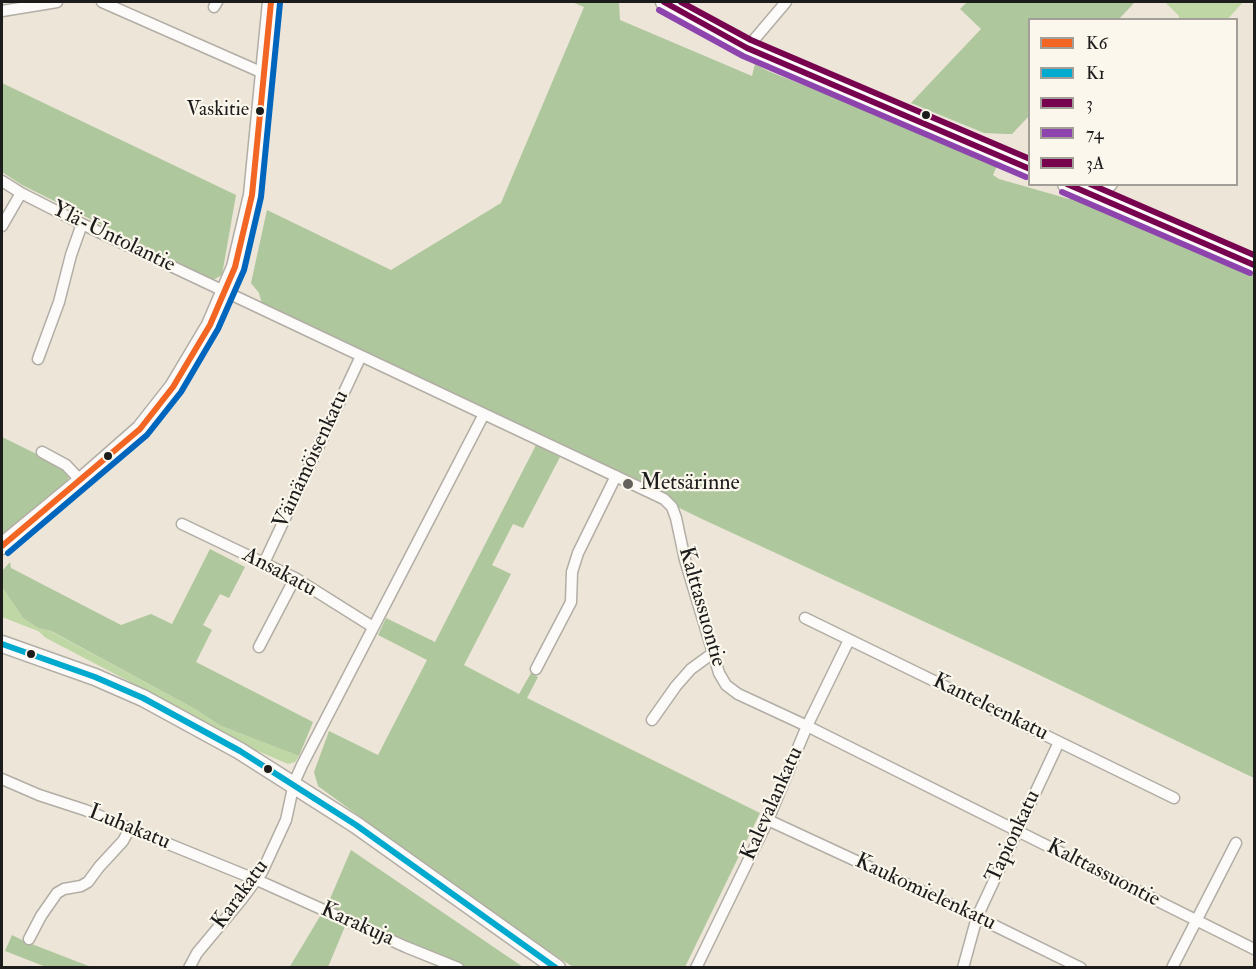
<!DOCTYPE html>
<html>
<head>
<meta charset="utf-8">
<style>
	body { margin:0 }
	#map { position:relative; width:1256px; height:969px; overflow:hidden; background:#ece5d8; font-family:"IM FELL Double Pica",serif }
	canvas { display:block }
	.frame { position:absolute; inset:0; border:3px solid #1c1c1c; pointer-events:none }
	.legend { position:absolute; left:1028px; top:18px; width:210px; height:168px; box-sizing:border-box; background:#fbf7ec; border:2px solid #a29f99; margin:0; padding:8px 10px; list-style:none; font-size:18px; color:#1c1c1c }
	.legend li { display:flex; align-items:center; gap:12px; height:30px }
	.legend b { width:30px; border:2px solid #a29f99 }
</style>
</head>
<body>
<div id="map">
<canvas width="1256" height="969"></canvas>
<div class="frame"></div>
<ul class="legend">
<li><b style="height:8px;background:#f26522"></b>K6</li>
<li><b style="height:8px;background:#00a9ce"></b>K1</li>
<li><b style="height:8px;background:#77034e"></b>3</li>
<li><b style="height:8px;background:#8e44ad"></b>74</li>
<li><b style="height:8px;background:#77034e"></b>3A</li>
</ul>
</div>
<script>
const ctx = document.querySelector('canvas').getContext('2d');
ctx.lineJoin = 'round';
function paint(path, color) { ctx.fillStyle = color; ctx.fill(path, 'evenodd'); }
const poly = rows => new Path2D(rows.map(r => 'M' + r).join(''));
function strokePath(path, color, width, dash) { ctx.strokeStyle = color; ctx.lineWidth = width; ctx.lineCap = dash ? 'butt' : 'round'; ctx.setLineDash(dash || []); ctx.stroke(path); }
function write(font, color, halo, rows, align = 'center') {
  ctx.font = font + ' "IM FELL Double Pica",serif'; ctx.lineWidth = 4.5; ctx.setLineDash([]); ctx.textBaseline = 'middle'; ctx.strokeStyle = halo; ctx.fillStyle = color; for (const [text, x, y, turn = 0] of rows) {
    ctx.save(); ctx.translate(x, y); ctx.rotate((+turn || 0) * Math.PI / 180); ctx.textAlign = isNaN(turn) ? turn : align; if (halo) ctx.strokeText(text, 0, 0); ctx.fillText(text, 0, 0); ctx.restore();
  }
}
paint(poly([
	[1165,2,1243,2,1227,20,1179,19,1179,16],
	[2,587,23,618,38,628,50,631,195,709,221,726,299,756,295,762,288,764,244,745,159,697,46,638,38,631,2,617]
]), '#bfd7a5');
paint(poly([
	[572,2,619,2,620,20,752,76,755,64,768,71,998,163,993,175,999,179,1069,199,1071,196,1254,272,1254,778,1029,670,702,519,262,304,259,293,251,283,267,210,391,270,501,203,584,7],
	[967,2,1135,2,1119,19,1030,20,1029,116,1012,134,1006,134,984,133,911,103,981,29,960,9],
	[2,83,236,195,222,275,213,280,22,185,2,172],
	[2,437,67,469,70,474,67,482,2,537],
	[536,445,560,457,523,528,513,524,492,565,511,574,464,665,519,694,531,673,538,677,527,698,760,813,685,967,573,967,487,910,318,786,314,772,329,731,378,755,427,660,378,635,386,618,435,642],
	[210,549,245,567,229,598,220,594,203,625,212,630,196,662,313,722,299,756,221,726,195,709,51,631,38,628,23,618,2,587,2,571,10,562,11,568,121,625,151,614,172,624],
	[351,850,523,967,465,967,326,908],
	[322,913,346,924,328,967,289,968],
	[12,935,24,941,91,967,46,967,5,951]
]), '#aec79c');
const street = poly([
	[102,2,263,73],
	[214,7,217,2],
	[2,11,57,2],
	[747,48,786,2],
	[2,181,21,193,82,224,664,499,672,507,676,518,685,560,719,673,726,685,738,694,807,726,1254,949],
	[1099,198,1112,184],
	[2,226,21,193],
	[38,359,59,302,71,255,82,224],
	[42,452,66,465,81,481],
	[182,524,295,578,373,627],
	[264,563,361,356],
	[805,618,1174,798],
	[259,647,295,578],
	[536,669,571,602,572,572,578,553,616,476],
	[652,720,676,686,691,669,713,653],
	[2,779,39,795,85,810,257,880,406,947,458,968],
	[768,820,977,917,1081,968],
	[29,939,41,916,57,893,64,889,81,886,88,882,99,867,123,841,130,828],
	[189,968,197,953,242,899,262,872,286,820,294,783,302,765,484,414],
	[696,968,768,820,807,726,849,640],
	[963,968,977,917,1059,742],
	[1172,968,1236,843]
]);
const secondary = poly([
	[664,2,701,24,747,48,1030,169],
	[1066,184,1254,265],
	[2,546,75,486,140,429,173,387,210,325,235,267,252,195,271,2],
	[2,644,95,677,143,698,240,751,356,825,557,968]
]);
strokePath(street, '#b2ada5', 13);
strokePath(secondary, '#b2ada5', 19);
strokePath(street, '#fcfbf9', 10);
strokePath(secondary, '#fcfbf9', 16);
strokePath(poly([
	[2,546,140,429,173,387,210,325,235,267,252,195,271,2]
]), '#f26522', 6);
strokePath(poly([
	[2,644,95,677,143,698,240,751,356,825,556,968]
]), '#00a9ce', 6);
strokePath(poly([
	[664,2,747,48,1030,169],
	[1067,184,1254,265]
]), '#77034e', 6);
strokePath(poly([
	[659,10,743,56,1026,177],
	[1062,192,1250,273]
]), '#8e44ad', 6);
strokePath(poly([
	[681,2,751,40,1030,159],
	[1090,184,1254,255]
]), '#77034e', 6);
strokePath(poly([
	[8,553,147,435,181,392,218,329,244,270,261,197,280,3]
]), '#0065bd', 6);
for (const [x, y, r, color] of [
	[260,111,5,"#1c1c1c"],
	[926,115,5,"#1c1c1c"],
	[108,456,5,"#1c1c1c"],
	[628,484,6,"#65625e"],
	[31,654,5,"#1c1c1c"],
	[268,769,5,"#1c1c1c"]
]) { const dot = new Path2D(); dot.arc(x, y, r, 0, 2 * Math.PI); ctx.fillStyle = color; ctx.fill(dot); strokePath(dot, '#fbf7ec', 2); }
write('20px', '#1c1c1c', '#fbf7ec', [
	["Vaskitie",249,111]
], 'right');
write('22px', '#1c1c1c', '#fbf7ec', [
	["Ylä-Untolantie",113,238,26],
	["Väinämöisenkatu",312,460,-65],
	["Ansakatu",279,573,28],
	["Kalttassuontie",701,607,74],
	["Kanteleenkatu",990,708,26],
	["Kalevalankatu",773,804,-66],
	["Luhakatu",129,828,22],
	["Tapionkatu",1014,837,-65],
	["Kalttassuontie",1103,874,27],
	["Kaukomielenkatu",925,893,25],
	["Karakatu",241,895,-54],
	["Karakuja",357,925,24]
]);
write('22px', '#1c1c1c', '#fbf7ec', [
	["Metsärinne",640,484]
], 'left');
</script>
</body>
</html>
